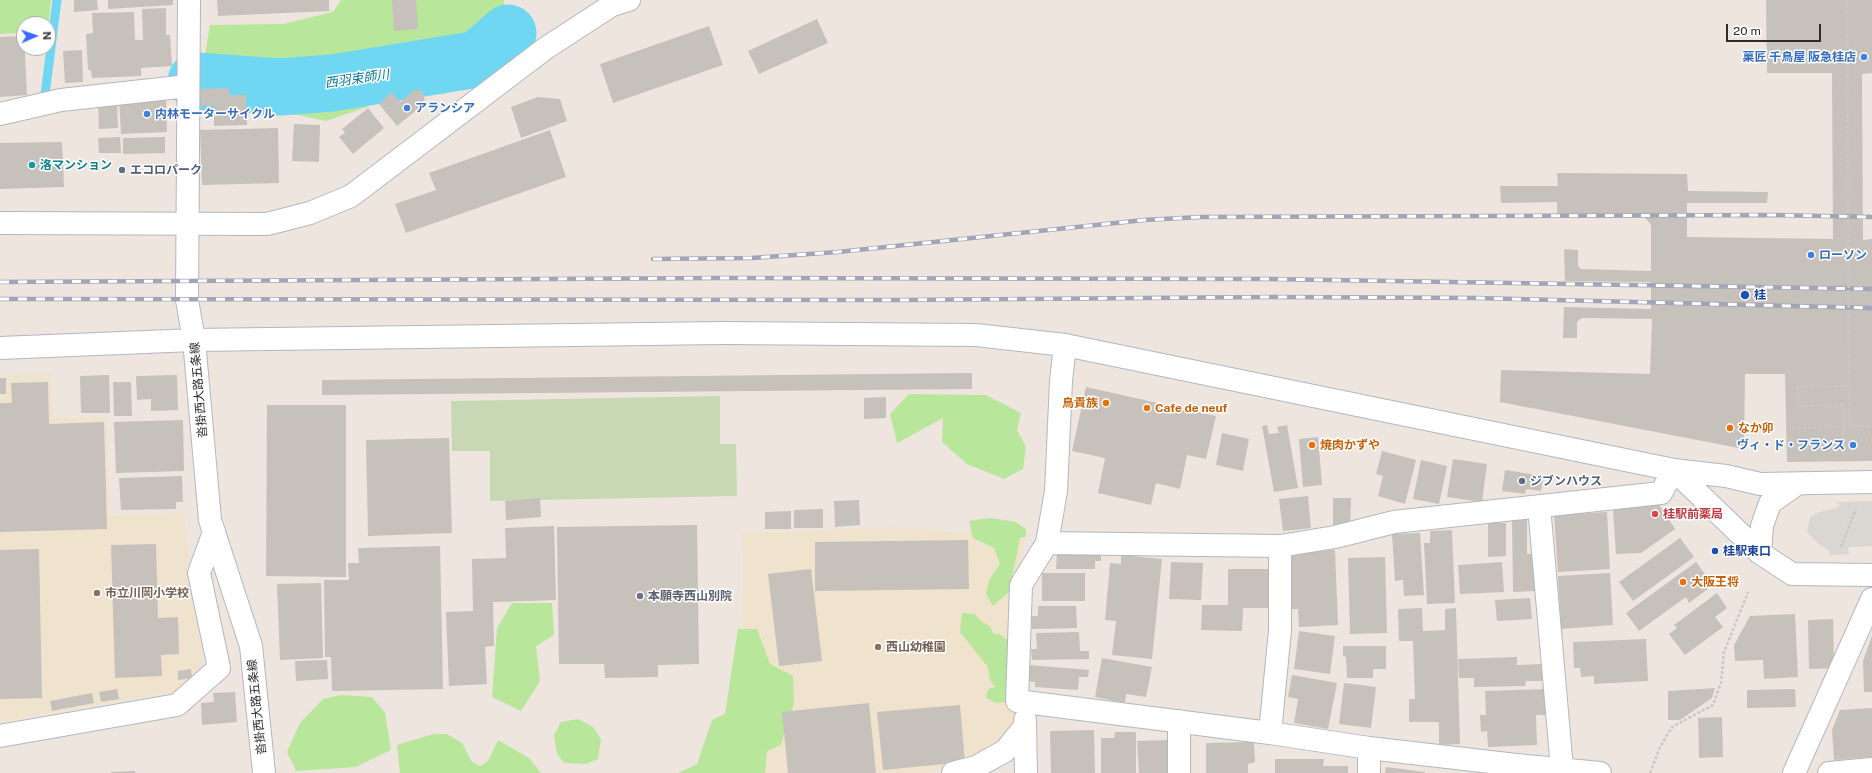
<!DOCTYPE html>
<html>
<head>
<meta charset="utf-8">
<style>
	body { margin:0 }
	#map { position:relative; width:1872px; height:773px; overflow:hidden; background:#eee6de; font-family:"Public Sans",sans-serif }
	canvas { display:block }
	.north { position:absolute; left:16px; top:16px; width:40px; height:40px; box-sizing:border-box; background:#fff; border:1px solid #ababab; border-radius:50%; rotate:88deg; font-size:11px; font-weight:700; line-height:16px; text-align:center; color:#2c2c2c }
	.north::after { content:''; display:block; margin:auto; width:14px; height:18px; background:#3b6bff; clip-path:polygon(50% 0,100% 100%,50% 72%,0 100%) }
	.scale { position:absolute; left:1726px; top:24px; width:95px; height:18px; box-sizing:border-box; border:2px solid #2c2c2c; border-top:0; padding-left:5px; font-size:12px; line-height:14px; white-space:nowrap; color:#2c2c2c; -webkit-text-stroke:3px #fff; paint-order:stroke }
</style>
</head>
<body>
<div id="map">
<canvas width="1872" height="773"></canvas>
<div class="north">N</div>
<div class="scale">20 m</div>
</div>
<script>
const ctx = document.querySelector('canvas').getContext('2d');
ctx.lineJoin = 'round';
function paint(path, color) { ctx.fillStyle = color; ctx.fill(path, 'evenodd'); }
const poly = rows => new Path2D(rows.map(r => 'M' + r).join(''));
function strokePath(path, color, width, dash) { ctx.strokeStyle = color; ctx.lineWidth = width; ctx.lineCap = dash ? 'butt' : 'round'; ctx.setLineDash(dash || []); ctx.stroke(path); }
function write(font, color, halo, rows, align = 'center') {
  ctx.font = font + ' "Public Sans","Noto Sans JP",sans-serif'; ctx.lineWidth = 3; ctx.setLineDash([]); ctx.textBaseline = 'middle'; ctx.strokeStyle = halo; ctx.fillStyle = color; for (const [text, x, y, turn = 0] of rows) {
    ctx.save(); ctx.translate(x, y); ctx.rotate((+turn || 0) * Math.PI / 180); ctx.textAlign = isNaN(turn) ? turn : align; if (halo) ctx.strokeText(text, 0, 0); ctx.fillText(text, 0, 0); ctx.restore();
  }
}
paint(poly([
	[51,374,53,418,107,417,110,516,184,513,204,669,180,691,0,722,0,376],
	[897,527,1025,539,1014,596,1014,742,974,759,925,773,746,773,742,533]
]), '#f0e3ce');
paint(poly([
	[0,0,51,0,48,28,48,24,24,24,24,33,0,34],
	[341,0,504,0,505,25,485,44,475,70,443,95,428,84,387,89,367,107,326,121,254,106,246,91,229,86,203,85,205,54,210,25,283,24,333,12],
	[909,394,986,395,1021,413,1017,430,1026,447,1023,469,1004,479,967,464,942,442,943,418,897,443,890,414],
	[990,518,1016,522,1026,529,1026,537,1020,538,1009,592,993,606,986,594,989,580,1000,564,994,548,973,538,969,521],
	[512,603,552,603,554,635,536,646,540,681,521,711,492,697,497,628],
	[962,613,975,614,982,622,990,626,993,633,1001,635,1013,645,1011,693,1005,702,997,703,986,698,988,689,995,687,990,680,988,667,960,632],
	[738,629,757,629,770,664,793,676,794,703,781,745,767,751,765,773,678,773,697,764,712,720,725,714],
	[341,695,372,697,385,713,391,750,356,767,296,771,287,752,300,723,323,699],
	[578,719,593,727,601,739,598,759,586,764,564,763,557,754,554,735,561,722],
	[433,734,447,734,462,743,472,762,480,766,488,761,498,740,529,758,541,773,400,773,397,745]
]), '#b8e69a');
paint(poly([
	[720,396,720,444,736,444,737,496,490,501,490,451,452,451,451,401]
]), '#c8d8b5');
paint(poly([
	[1872,501,1872,546,1851,547,1847,549,1850,554,1829,555,1830,551,1819,544,1807,532,1810,517,1817,513,1836,508,1840,505,1836,502]
]), '#dad6d1');
strokePath(poly([
	[45,95,57,0]
]), '#6fd7f2', 9);
strokePath(poly([
	[196,81,280,87,332,83,478,59,508,33]
]), '#6fd7f2', 57);
paint(poly([
	[74,0,97,0,98,10,74,12],
	[108,0,173,0,173,5,108,9],
	[217,0,329,0,329,11,218,16],
	[392,0,416,0,418,29,394,31],
	[1766,0,1872,0,1872,73,1862,74,1863,240,1872,239,1872,461,1787,462,1785,374,1745,374,1744,449,1500,402,1501,370,1650,374,1652,319,1582,318,1577,322,1577,338,1563,338,1564,307,1651,309,1651,282,1565,281,1564,249,1578,250,1578,266,1581,269,1651,271,1651,225,1642,214,1557,214,1557,202,1501,203,1500,186,1558,186,1557,173,1687,174,1688,191,1768,192,1767,203,1687,203,1687,237,1833,239,1832,73,1767,73],
	[166,8,166,35,170,35,172,66,141,68,141,76,92,78,91,70,88,70,86,34,93,33,92,13,134,12,135,40,143,40,142,9],
	[817,19,828,43,759,74,748,51],
	[709,26,723,65,613,103,600,64],
	[24,36,27,95,0,97,0,37],
	[82,50,83,82,65,83,63,51],
	[229,88,229,95,246,95,247,125,214,126,214,106,201,106,200,89],
	[414,90,423,91,425,103,397,126,379,104,392,92,400,102],
	[166,97,167,132,121,134,119,99],
	[538,97,560,99,567,121,521,138,511,107],
	[117,100,118,128,99,129,98,101],
	[368,108,384,128,353,154,339,137,345,133,342,129],
	[294,124,320,125,319,162,292,161],
	[278,128,279,183,202,185,200,130],
	[550,130,566,177,406,233,395,204,436,190,429,173],
	[120,137,121,153,99,153,98,138],
	[165,137,165,153,123,154,123,138],
	[62,142,64,187,0,189,0,143],
	[972,373,972,389,322,395,322,380],
	[109,375,110,413,81,413,80,376],
	[177,375,178,410,151,411,151,399,137,400,136,376],
	[0,378,6,378,6,394,0,394],
	[48,382,49,424,104,422,107,529,0,532,0,403,12,403,11,383],
	[113,382,131,382,132,416,114,416],
	[1086,387,1216,416,1206,459,1187,455,1180,489,1156,483,1151,505,1098,493,1105,458,1072,451],
	[886,397,886,418,864,419,864,398],
	[267,405,346,405,346,577,266,576],
	[183,420,184,471,116,473,114,422],
	[1267,425,1269,434,1279,433,1277,427,1287,425,1298,488,1274,492,1262,426],
	[1222,433,1249,439,1243,471,1216,465],
	[1318,437,1322,485,1303,487,1299,439],
	[449,438,452,533,368,536,366,440],
	[1382,451,1416,460,1405,504,1378,496,1383,476,1376,474],
	[1453,459,1487,464,1482,502,1447,497],
	[1421,460,1447,466,1439,504,1413,499],
	[1505,470,1544,476,1541,491,1526,489,1525,494,1502,491],
	[182,476,183,502,176,502,176,509,121,510,119,478],
	[1308,496,1311,528,1283,531,1279,499],
	[540,498,541,517,506,520,505,501],
	[1333,498,1351,498,1350,529,1333,530],
	[859,500,860,525,835,527,834,501],
	[1657,501,1675,529,1641,553,1616,554,1613,509],
	[823,509,823,528,794,528,794,510],
	[791,511,791,529,765,529,765,512],
	[1607,512,1610,569,1558,572,1554,515],
	[1512,518,1527,518,1527,554,1536,554,1537,591,1513,592],
	[1488,523,1506,523,1506,556,1488,557],
	[697,525,699,664,658,665,658,677,605,678,604,664,559,664,557,527],
	[554,526,556,600,493,602,494,646,485,647,487,684,449,686,446,612,473,611,472,559,506,558,505,528],
	[1452,530,1455,603,1427,604,1424,543,1430,543,1430,531],
	[1420,533,1424,595,1404,596,1403,580,1395,581,1392,534],
	[1680,538,1694,557,1633,601,1619,582],
	[968,540,969,589,815,591,815,542],
	[156,544,158,618,178,617,179,654,161,655,162,676,115,678,111,545],
	[440,546,443,689,332,691,331,657,325,657,324,580,349,580,348,563,359,563,358,548],
	[39,549,42,698,0,699,0,550],
	[1335,550,1338,625,1299,627,1298,609,1290,609,1288,552],
	[1057,551,1101,552,1101,561,1095,561,1095,569,1056,569],
	[1121,555,1162,559,1152,659,1112,655,1116,621,1105,620,1110,563,1121,564],
	[1385,557,1387,633,1350,634,1348,558],
	[1171,562,1203,563,1201,600,1169,599],
	[1502,562,1504,592,1460,594,1458,565],
	[1696,562,1713,585,1689,603,1686,597,1639,631,1626,613],
	[811,569,822,661,779,666,768,574],
	[1228,569,1273,569,1272,608,1243,608,1242,631,1201,630,1202,605,1228,605],
	[1042,573,1085,573,1085,601,1042,601],
	[1610,573,1613,625,1561,629,1558,576],
	[321,583,323,658,280,660,277,584],
	[1717,593,1727,608,1715,617,1723,627,1685,655,1669,634,1677,628,1674,625],
	[1530,598,1532,619,1497,621,1495,600],
	[1038,606,1076,606,1077,628,1032,629,1031,616,1038,616],
	[1422,608,1423,631,1445,630,1445,609,1456,608,1460,744,1439,745,1439,722,1409,722,1409,699,1415,699,1413,641,1399,641,1398,609],
	[1795,614,1798,677,1764,679,1763,660,1735,661,1734,645,1750,616],
	[1833,619,1834,668,1809,669,1808,620],
	[1299,631,1335,636,1330,674,1294,669],
	[1079,632,1080,651,1089,651,1089,659,1032,660,1031,649,1037,649,1036,633],
	[1872,636,1872,692,1864,692,1863,661],
	[1646,639,1648,681,1594,684,1594,676,1581,677,1580,668,1574,668,1573,642],
	[1343,646,1386,646,1386,669,1373,669,1373,678,1347,678,1346,657,1343,656],
	[1517,657,1517,665,1543,664,1543,681,1526,681,1525,686,1474,687,1474,678,1459,678,1458,659],
	[1102,658,1152,667,1146,697,1126,694,1125,703,1095,697],
	[327,660,328,679,296,681,295,661],
	[1028,665,1089,670,1088,677,1079,677,1078,690,1035,687,1035,682,1027,681],
	[191,669,192,678,178,680,178,671],
	[1292,675,1337,683,1328,729,1294,723,1298,699,1288,697],
	[1344,683,1376,687,1371,728,1339,724],
	[1715,688,1712,698,1680,720,1668,720,1668,691],
	[117,689,119,699,101,702,99,692],
	[1548,689,1549,715,1536,715,1537,745,1488,747,1487,731,1481,732,1480,715,1486,715,1485,691],
	[1795,689,1796,707,1747,708,1747,690],
	[235,692,237,722,202,725,201,703,214,702,213,693],
	[92,693,94,703,52,711,50,701],
	[869,703,876,773,788,773,782,712],
	[960,705,965,762,883,770,877,712],
	[1872,708,1872,757,1834,760,1832,730,1840,710],
	[1722,717,1723,757,1699,758,1698,718],
	[1094,730,1095,773,1051,773,1050,731],
	[1115,732,1136,732,1136,773,1101,773,1101,738,1114,738],
	[1169,740,1170,773,1139,773,1137,741],
	[1254,742,1255,762,1248,764,1248,773,1206,773,1206,743],
	[1275,759,1324,759,1323,766,1348,766,1348,773,1275,773],
	[1386,767,1425,772,1425,773,1385,773],
	[135,771,135,773,111,773,111,772]
]), '#c6c1ba');
const street = poly([
	[0,114,61,100,188,86],
	[1065,345,1061,381,1056,491,1047,543,1021,585,1017,701,1270,733,1369,748,1516,765,1600,773],
	[1539,506,1562,769],
	[1047,543,1280,546,1335,537,1394,522,1661,493,1674,470],
	[1760,553,1762,526,1770,503,1797,484],
	[1025,720,1026,773],
	[1270,733,1280,630,1280,546],
	[0,736,177,705,219,668,199,573,214,532],
	[953,773,976,767,1005,751,1025,726],
	[1179,773,1179,721],
	[1369,773,1369,748],
	[1794,773,1872,599],
	[1829,773,1872,769]
]);
const secondary = poly([
	[189,0,187,300,194,340,210,520,251,646,264,773],
	[0,223,267,224,310,213,351,196,546,48,612,5,629,0],
	[0,348,194,340,723,333,976,335,1065,345,1674,470,1726,476,1760,484,1872,482],
	[1674,470,1760,553,1792,574,1872,575]
]);
strokePath(street, '#b2b6c0', 24);
strokePath(secondary, '#b2b6c0', 24);
strokePath(poly([
	[1798,428,1845,426],
	[1845,440,1872,440],
	[1844,455,1843,405,1799,406,1798,387,1849,386,1850,426,1872,426],
	[1841,547,1856,509],
	[1650,773,1660,747,1672,727,1713,705,1721,683,1724,652,1748,592]
]), '#c8c8c8', 2.5, [3, 2]);
strokePath(street, '#fff', 22);
strokePath(secondary, '#fff', 22);
const rail = poly([
	[653,259,752,258,838,252,1144,220,1201,217,1774,215,1872,217],
	[0,282,723,278,1270,279,1872,289],
	[0,299,898,300,1272,297,1476,298,1872,308]
]);
strokePath(rail, '#a1a5b7', 4.5);
strokePath(rail, '#fff', 3, [9]);
strokePath(poly([
	[1847,0,1849,386],
	[1798,428,1850,426]
]), '#c8c8c8', 2.5, [3, 2]);
for (const [x, y, r, color] of [
	[1864,57,4,"#3f7fe0"],
	[407,108,4,"#3f7fe0"],
	[147,114,4,"#3f7fe0"],
	[32,165,4,"#0f9aa8"],
	[122,170,4,"#5c6f8a"],
	[1811,255,4,"#3f7fe0"],
	[1745,295,5,"#1a4fb4"],
	[1106,403,4,"#e8710a"],
	[1147,408,4,"#e8710a"],
	[1730,428,4,"#e8710a"],
	[1312,445,4,"#e8710a"],
	[1853,445,4,"#3f7fe0"],
	[1522,481,4,"#5c6f8a"],
	[1655,514,4,"#e0444e"],
	[1715,551,4,"#1a4fb4"],
	[1683,582,4,"#e8710a"],
	[97,593,4,"#8d6e63"],
	[640,596,4,"#6b7280"],
	[878,647,4,"#8d6e63"]
]) { const dot = new Path2D(); dot.arc(x, y, r, 0, 2 * Math.PI); ctx.fillStyle = color; ctx.fill(dot); strokePath(dot, '#fff', 1.5); }
write('bold 12px', '#366cbe', '#fff', [
	["菓匠 千鳥屋 阪急桂店",1856,57,"right"],
	["アランシア",415,108],
	["内林モーターサイクル",155,114],
	["ローソン",1819,255],
	["ヴィ・ド・フランス",1845,445,"right"]
], 'left');
write('bold 12px', '#0d838f', '#fff', [
	["洛マンション",40,165]
], 'left');
write('bold 12px', '#4e5e75', '#fff', [
	["エコロパーク",130,170],
	["ジブンハウス",1530,481]
], 'left');
write('bold 12px', '#164399', '#fff', [
	["桂",1754,295],
	["桂駅東口",1723,551]
], 'left');
write('12px', '#2c2c2c', '#fff', [
	["沓掛西大路五条線",199,390,-95],
	["沓掛西大路五条線",257,707,-96]
]);
write('bold 12px', '#c56008', '#fff', [
	["鳥貴族",1098,403,"right"],
	["Cafe de neuf",1155,408],
	["なか卯",1738,428],
	["焼肉かずや",1320,445],
	["大阪王将",1691,582]
], 'left');
write('bold 12px', '#be3a42', '#fff', [
	["桂駅前薬局",1663,514]
], 'left');
write('bold 12px', '#785e54', '#fff', [
	["市立川岡小学校",105,593],
	["西山幼稚園",886,647]
], 'left');
write('bold 12px', '#5b616d', '#fff', [
	["本願寺西山別院",648,596]
], 'left');
write('italic 13px', '#0a77a2', '#fff', [
	["西羽束師川",357,79,-8]
]);
</script>
</body>
</html>
